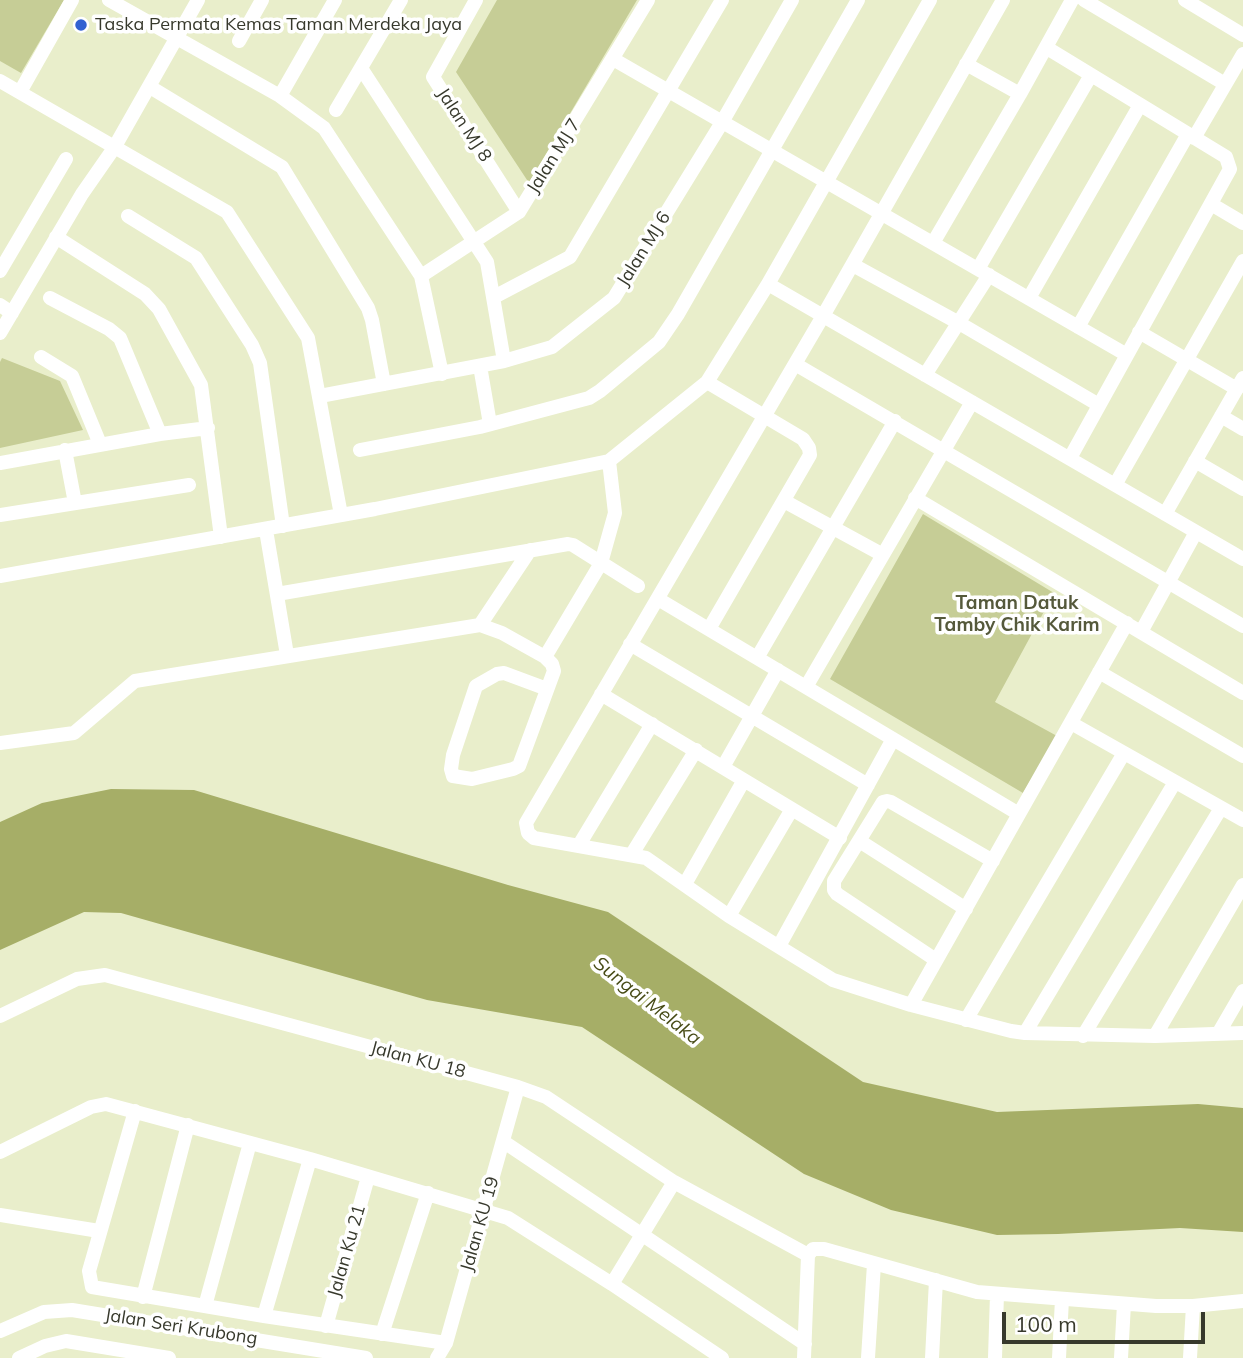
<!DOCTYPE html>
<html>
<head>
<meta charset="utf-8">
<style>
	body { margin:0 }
	#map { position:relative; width:1243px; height:1358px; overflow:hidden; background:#e9eecb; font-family:Mulish,sans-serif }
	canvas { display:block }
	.scale { position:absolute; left:1002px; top:1312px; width:203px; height:32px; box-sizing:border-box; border:4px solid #37392c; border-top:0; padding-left:9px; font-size:21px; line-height:24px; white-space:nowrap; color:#37392c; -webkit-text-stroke:5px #fff; paint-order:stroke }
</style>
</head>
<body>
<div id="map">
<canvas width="1243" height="1358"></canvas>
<div class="scale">100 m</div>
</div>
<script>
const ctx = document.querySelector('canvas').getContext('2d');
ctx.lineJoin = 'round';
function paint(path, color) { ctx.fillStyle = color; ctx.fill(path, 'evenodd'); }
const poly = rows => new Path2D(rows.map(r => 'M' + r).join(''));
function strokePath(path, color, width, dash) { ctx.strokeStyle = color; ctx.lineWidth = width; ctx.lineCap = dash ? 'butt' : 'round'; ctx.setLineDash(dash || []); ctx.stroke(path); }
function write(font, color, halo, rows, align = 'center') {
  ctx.font = font + ' Mulish,sans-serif'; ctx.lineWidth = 7; ctx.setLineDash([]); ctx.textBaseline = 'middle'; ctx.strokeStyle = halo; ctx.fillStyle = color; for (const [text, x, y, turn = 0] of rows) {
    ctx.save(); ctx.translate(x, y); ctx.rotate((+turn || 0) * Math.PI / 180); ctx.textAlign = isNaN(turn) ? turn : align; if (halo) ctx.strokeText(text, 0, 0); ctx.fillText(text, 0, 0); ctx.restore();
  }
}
paint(poly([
	[0,0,64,0,21,73,0,61],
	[497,0,637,0,529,183,456,72],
	[2,358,60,381,83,430,0,448,0,362],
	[923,514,1054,593,995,702,1057,736,1023,793,830,679]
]), '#c6cd96');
paint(poly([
	[111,789,194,790,508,885,608,912,863,1082,997,1112,1198,1104,1243,1108,1243,1232,1180,1228,1058,1234,997,1235,891,1210,804,1174,582,1027,427,1000,121,913,84,912,0,950,0,822,42,803]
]), '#a6ae67');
strokePath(poly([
	[109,0,280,96,324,128,421,276,442,374],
	[476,0,433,77,519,212],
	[1003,0,823,316,526,823,528,833,534,838,646,858,729,916,833,980,911,1005,1011,1031,1025,1033,1155,1036,1243,1033],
	[1084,0,1225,84],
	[1185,0,1243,35],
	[239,41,262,0],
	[1047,48,1226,157,1230,169,1070,458],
	[613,59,1127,355],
	[966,64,1020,94],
	[361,68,487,262,504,361],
	[0,81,227,212,308,338,341,515],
	[150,87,282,167,368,308,372,320,384,384],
	[20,92,72,0],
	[280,96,335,0],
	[336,110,401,0],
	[1194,138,1243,54],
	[1211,204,1243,223],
	[128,216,196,258,252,345,260,363,283,526],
	[56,237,145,294,159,309,201,385,221,537],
	[933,243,1020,94,1072,0],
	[853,265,959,323,1099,405],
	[978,269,1091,75],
	[0,271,66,159],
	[421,276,519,212,648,0],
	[768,284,1243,559],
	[494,297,570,257,722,0],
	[50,298,109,329,120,338,160,434],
	[1029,298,1140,105],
	[0,305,12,313],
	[1078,327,1188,134],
	[1139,332,1237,389],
	[0,333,82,194,114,148,198,0],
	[41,357,72,376,100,444],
	[795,364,1243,626],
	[480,366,490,424],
	[925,375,989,275],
	[707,382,803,439,809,448,810,455,709,629],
	[320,396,504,361,552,347,614,298,721,124,792,0],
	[1221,416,1243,429],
	[65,450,75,503],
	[360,450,480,427,589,398,600,391,659,342,678,314,858,0],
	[1195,461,1243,489],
	[0,463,160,434,208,428],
	[1115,485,1243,261],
	[915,498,1243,693],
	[784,501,883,555],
	[1165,514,1243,378],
	[0,515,189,485],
	[266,530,287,655],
	[0,576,375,509,609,461,707,382,768,284,930,0],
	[277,594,568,544,573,545,638,586],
	[658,599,1019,814],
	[480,625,530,550],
	[1141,632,1196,532],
	[630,644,868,785],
	[545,657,601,563,615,513,609,461],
	[757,658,895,421],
	[1099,672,1243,756],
	[806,687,972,402],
	[601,694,840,838],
	[1071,723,1243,820],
	[0,743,74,733,135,681,480,625,502,633,545,657,552,664,554,671,519,766,513,769,472,779,453,776,451,769,453,755,476,686,497,674,504,673,547,689],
	[723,767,778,670],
	[861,842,966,909],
	[579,845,652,724],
	[632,854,696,750],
	[685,884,744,780],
	[729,916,792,809],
	[779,946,893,739],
	[936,960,837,894,834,890,834,881,883,802,887,801,891,802,993,861],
	[911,1005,1127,623],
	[0,1016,77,979,105,975,518,1087,546,1097,674,1182,808,1255],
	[966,1020,1124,753],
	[1025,1033,1175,782],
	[1218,1034,1243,991],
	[1083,1036,1221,808],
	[1155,1036,1243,885],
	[135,1111,89,1271,92,1287,264,1316,446,1343],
	[504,1142,805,1344],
	[0,1152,91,1107,106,1104,310,1159,508,1218,612,1284,722,1358],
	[0,1215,99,1231],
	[808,1255,813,1249,824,1249,977,1292,1156,1306,1193,1306,1243,1301],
	[612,1284,674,1182],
	[143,1297,188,1125],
	[205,1306,250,1143],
	[264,1316,310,1159],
	[326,1326,368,1177],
	[0,1331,44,1312,72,1310,366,1358],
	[382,1334,428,1193],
	[19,1358,45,1346,66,1341,169,1358],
	[437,1358,446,1343,518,1087],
	[804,1358,808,1255],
	[868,1358,874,1264],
	[932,1358,936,1280],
	[995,1358,997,1294],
	[1059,1358,1062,1299],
	[1121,1358,1124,1304],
	[1190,1358,1193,1306]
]), '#fff', 14);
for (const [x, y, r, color] of [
	[81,25,7,"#3261d1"]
]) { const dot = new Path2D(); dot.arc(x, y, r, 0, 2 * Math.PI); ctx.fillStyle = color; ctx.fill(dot); strokePath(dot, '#fff', 2.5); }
write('18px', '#37392c', '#fff', [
	["Taska Permata Kemas Taman Merdeka Jaya",95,25]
], 'left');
write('18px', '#37392c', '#fff', [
	["Jalan MJ 8",464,125,57],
	["Jalan MJ 7",554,156,-58],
	["Jalan MJ 6",644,249,-58],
	["Jalan KU 18",418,1060,15],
	["Jalan KU 19",480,1224,-74],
	["Jalan Ku 21",347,1251,-74],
	["Jalan Seri Krubong",181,1327,9]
]);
write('bold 19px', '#55593b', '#fff', [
	["Taman Datuk",1017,603],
	["Tamby Chik Karim",1017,625]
]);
write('italic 19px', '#474b16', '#fff', [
	["Sungai Melaka",647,1001,38]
]);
</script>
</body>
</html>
